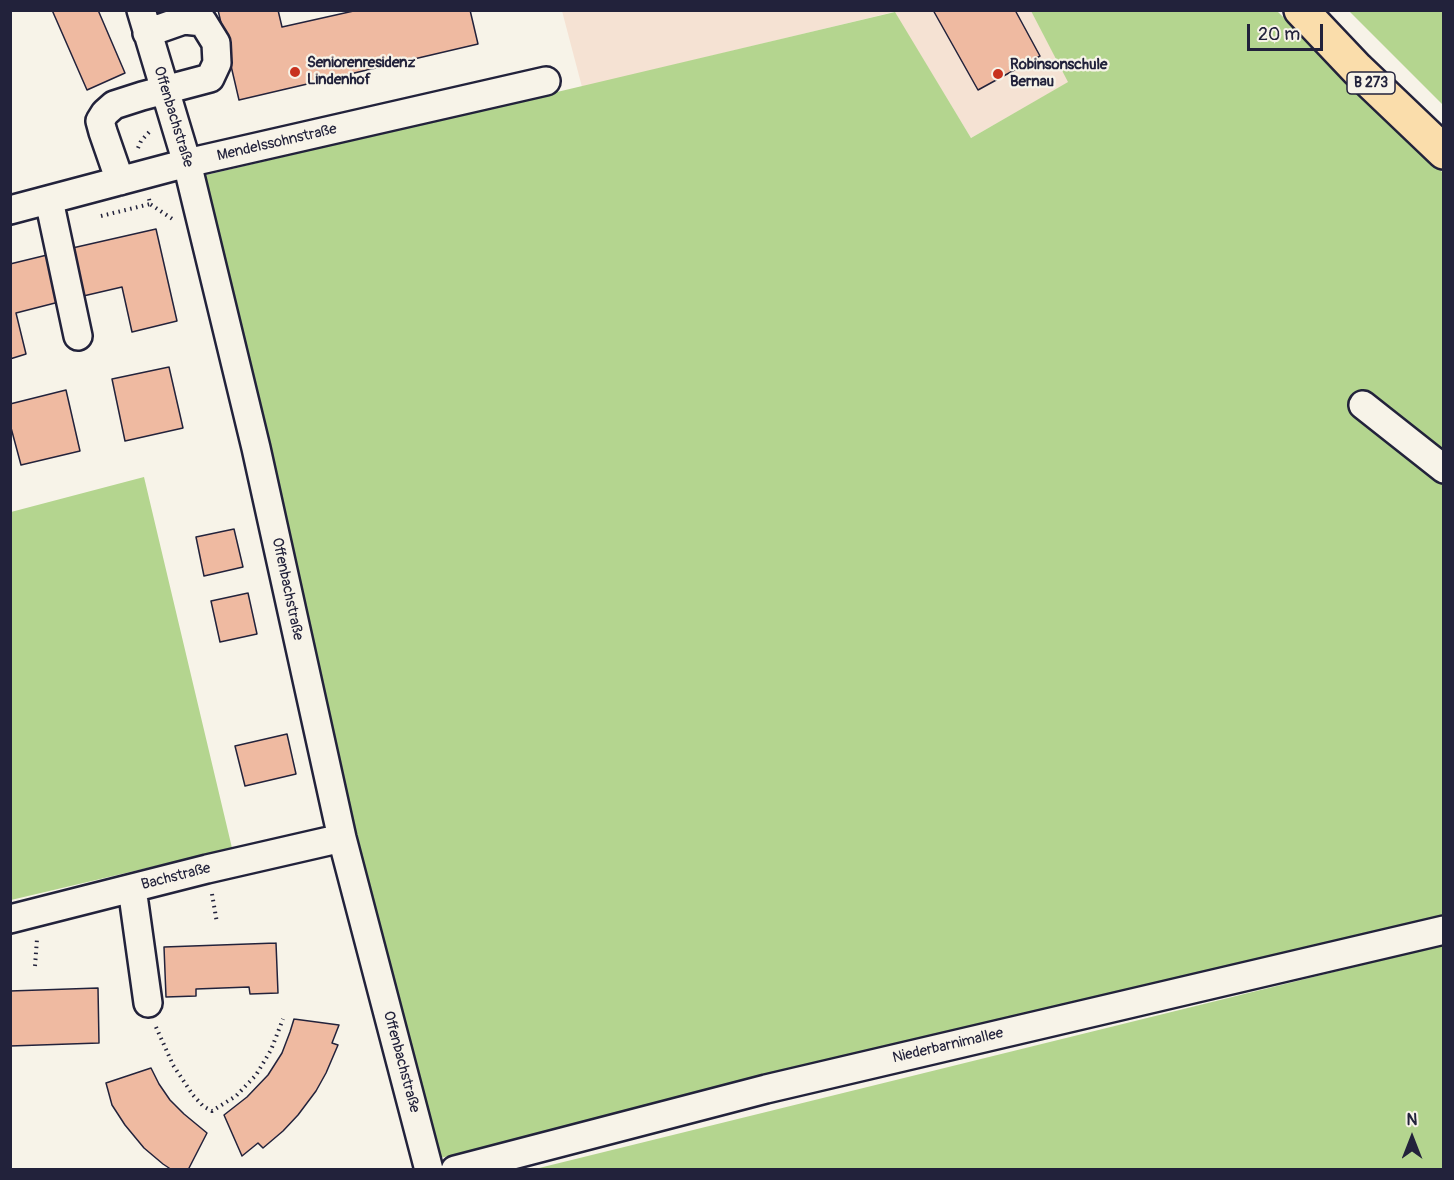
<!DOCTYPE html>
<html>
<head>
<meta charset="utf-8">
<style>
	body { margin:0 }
	#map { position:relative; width:1454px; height:1180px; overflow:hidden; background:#f7f3e8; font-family:Pangolin,sans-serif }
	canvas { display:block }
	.frame { position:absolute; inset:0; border:12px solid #22223b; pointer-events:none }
	.north { position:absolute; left:1382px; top:1108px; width:60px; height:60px; -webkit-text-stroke:4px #f7f3e8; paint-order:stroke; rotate:0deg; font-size:16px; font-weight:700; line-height:24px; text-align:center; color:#22223b }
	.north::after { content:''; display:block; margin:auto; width:21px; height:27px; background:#22223b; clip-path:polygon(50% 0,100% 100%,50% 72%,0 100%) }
	.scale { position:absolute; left:1247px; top:24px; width:76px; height:27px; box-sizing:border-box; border:3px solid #22223b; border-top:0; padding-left:8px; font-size:18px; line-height:21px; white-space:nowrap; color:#22223b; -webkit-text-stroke:4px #f7f3e8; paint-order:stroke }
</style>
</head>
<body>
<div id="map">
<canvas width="1454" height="1180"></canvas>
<div class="frame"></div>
<div class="north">N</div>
<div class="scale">20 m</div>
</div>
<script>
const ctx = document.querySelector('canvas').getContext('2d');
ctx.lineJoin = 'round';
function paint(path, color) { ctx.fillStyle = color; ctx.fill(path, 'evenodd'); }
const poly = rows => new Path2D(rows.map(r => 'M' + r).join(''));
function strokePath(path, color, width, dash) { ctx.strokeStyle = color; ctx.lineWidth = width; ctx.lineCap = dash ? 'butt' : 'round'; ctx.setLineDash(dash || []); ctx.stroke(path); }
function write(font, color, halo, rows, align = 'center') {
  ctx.font = font + ' Pangolin,sans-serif'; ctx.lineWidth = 4.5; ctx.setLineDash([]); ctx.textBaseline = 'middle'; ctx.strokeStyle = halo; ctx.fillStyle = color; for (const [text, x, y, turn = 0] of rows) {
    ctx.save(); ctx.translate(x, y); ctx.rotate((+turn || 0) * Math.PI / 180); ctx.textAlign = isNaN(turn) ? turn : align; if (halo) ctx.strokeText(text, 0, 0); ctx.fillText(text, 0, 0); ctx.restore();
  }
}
paint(poly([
	[562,11,1031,11,1069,82,971,138,894,12,582,87]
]), '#f5e2d3');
paint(poly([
	[1031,11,1277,11,1443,173,1443,920,436,1159,370,894,264,436,202,176,895,12,971,138,1068,82],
	[1349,11,1443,11,1443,105],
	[144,477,232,848,11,900,11,512],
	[1443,945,1443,1169,535,1169]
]), '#b4d58f');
const building = poly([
	[52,10,98,10,125,73,87,90,52,10],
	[218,10,278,10,282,27,358,10,470,10,478,44,239,100,218,10],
	[933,10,1015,10,1040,56,978,90,933,10],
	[156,229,177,321,132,332,122,287,79,297,68,249,156,229],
	[47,255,59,302,16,313,26,354,10,359,10,264,47,255],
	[169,367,183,428,125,441,112,379,169,367],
	[66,390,80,451,21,465,10,424,10,404,66,390],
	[234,529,243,567,204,576,196,537,234,529],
	[248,593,257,634,220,642,211,601,248,593],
	[287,734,296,774,245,786,235,746,287,734],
	[276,943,278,993,250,994,249,987,196,989,196,996,166,997,164,947,276,943],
	[98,988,99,1043,10,1046,10,991,98,988],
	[294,1019,339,1025,332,1043,338,1045,326,1073,316,1091,298,1115,283,1131,263,1148,258,1143,242,1156,224,1115,247,1097,268,1075,282,1053,290,1032,294,1019],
	[151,1068,159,1084,170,1100,184,1114,207,1133,188,1170,172,1170,163,1164,144,1148,125,1125,112,1105,106,1083,151,1068]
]);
paint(building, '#efbaa1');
strokePath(building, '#22223b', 1.5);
const minor = poly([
	[141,10,187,163,256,448,342,838,429,1170],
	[120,181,103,132,100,121,105,113,114,105,142,96,210,78,217,63,216,43,203,22,184,20,147,33],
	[49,200,78,336],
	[10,210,187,163,546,81],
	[1363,405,1444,469],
	[132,888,148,1003],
	[10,919,207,869,342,838],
	[455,1170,766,1089,1444,930]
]);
const major = poly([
	[1301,10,1357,69,1444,152]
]);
strokePath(minor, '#22223b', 32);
strokePath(major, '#22223b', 38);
strokePath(poly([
	[138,148,141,141,151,130],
	[149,199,150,204,174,220],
	[101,216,150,204],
	[212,894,217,923],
	[35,966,37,939],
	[156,1027,173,1065,193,1095,203,1106,212,1111,236,1096,256,1075,271,1050,283,1019]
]), '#22223b', 4, [1.5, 4.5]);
strokePath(minor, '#f7f3e8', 27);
strokePath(major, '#faddab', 33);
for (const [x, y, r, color] of [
	[295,72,6,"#c8321e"],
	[998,74,6,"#c8321e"]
]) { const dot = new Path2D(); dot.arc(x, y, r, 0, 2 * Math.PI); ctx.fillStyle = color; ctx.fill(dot); strokePath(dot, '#f7f3e8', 2); }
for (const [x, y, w] of [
	[1371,83,48]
]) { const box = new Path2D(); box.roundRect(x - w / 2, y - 11, w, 22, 4.5); ctx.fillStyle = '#f7f3e8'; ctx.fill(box); strokePath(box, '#22223b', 1.5); }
write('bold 14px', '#22223b', null, [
	["B 273",1371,83]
]);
write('bold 15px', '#22223b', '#f7f3e8', [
	["Seniorenresidenz",307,63],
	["Lindenhof",307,80],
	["Robinsonschule",1010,65],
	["Bernau",1010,82]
], 'left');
write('15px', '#22223b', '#f7f3e8', [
	["Offenbachstraße",173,117,73],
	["Mendelssohnstraße",277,143,-13],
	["Offenbachstraße",287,589,78],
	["Bachstraße",176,877,-14],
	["Niederbarnimallee",948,1046,-13],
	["Offenbachstraße",401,1062,75]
]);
</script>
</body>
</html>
